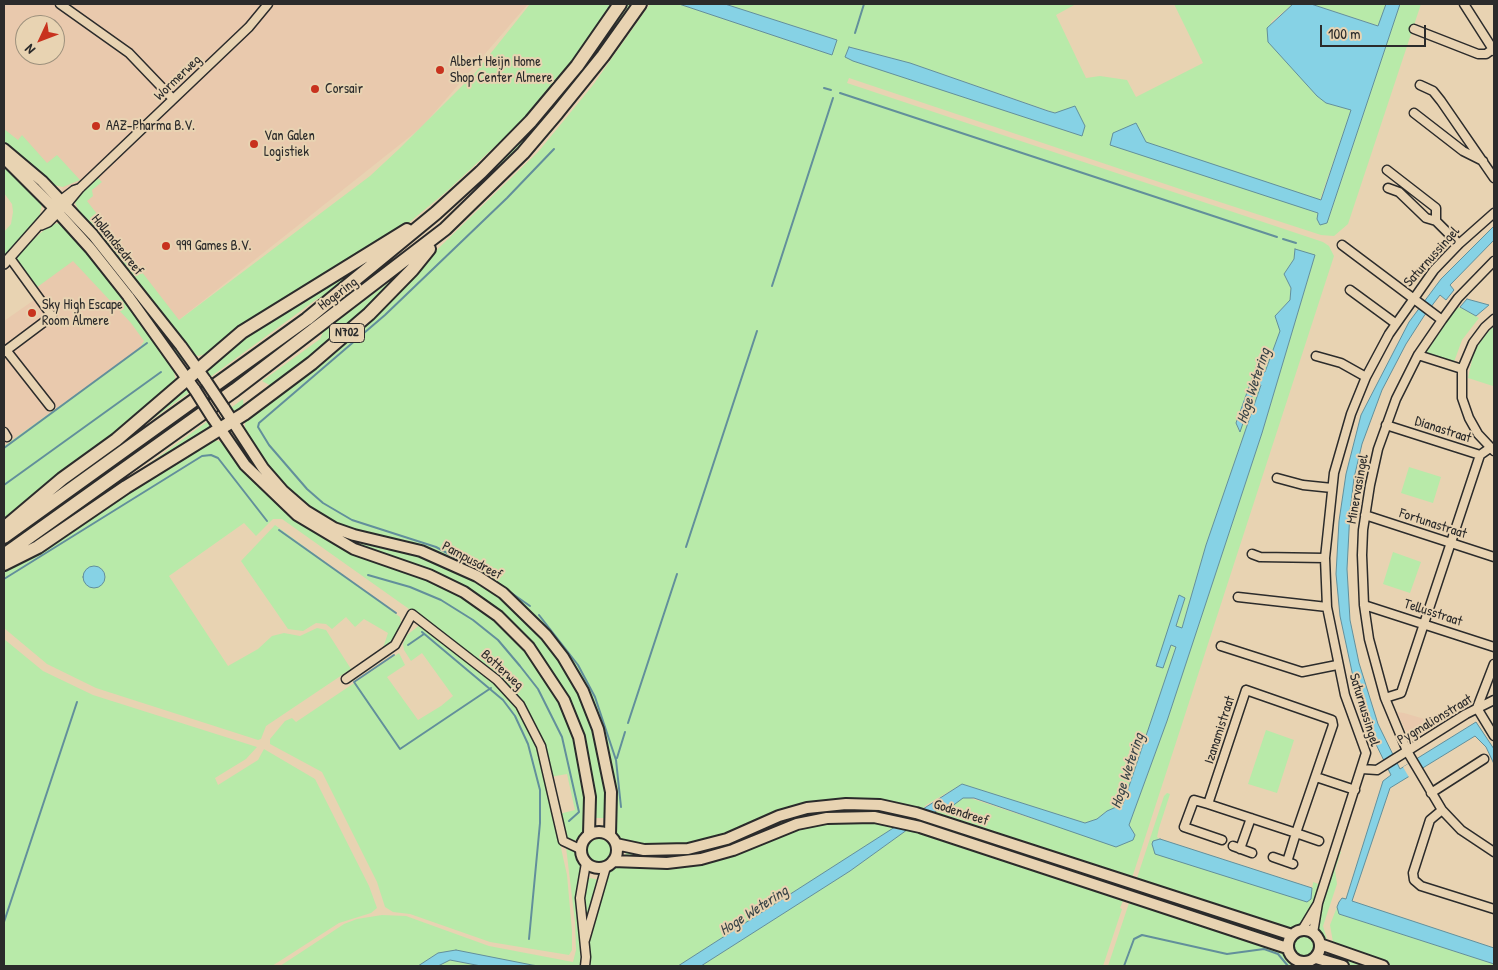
<!DOCTYPE html>
<html>
<head>
<meta charset="utf-8">
<style>
	body { margin:0 }
	#map { position:relative; width:1498px; height:970px; overflow:hidden; background:#e8d3b2; font-family:"Patrick Hand",sans-serif }
	canvas { display:block }
	.frame { position:absolute; inset:0; border:5px solid #2b2b2b; pointer-events:none }
	.north { position:absolute; left:15px; top:15px; width:50px; height:50px; box-sizing:border-box; background:#e8d3b2; border:1px solid #9c907c; border-radius:50%; rotate:227deg; font-size:14px; font-weight:700; line-height:20px; text-align:center; color:#2b2b2b }
	.north::after { content:''; display:block; margin:auto; width:18px; height:22px; background:#c8321e; clip-path:polygon(50% 0,100% 100%,50% 72%,0 100%) }
	.scale { position:absolute; left:1320px; top:25px; width:106px; height:22px; box-sizing:border-box; border:2px solid #2b2b2b; border-top:0; padding-left:6px; font-size:15px; line-height:18px; white-space:nowrap; color:#2b2b2b; -webkit-text-stroke:4px #e8d3b2; paint-order:stroke }
</style>
</head>
<body>
<div id="map">
<canvas width="1498" height="970"></canvas>
<div class="frame"></div>
<div class="north">N</div>
<div class="scale">100 m</div>
</div>
<script>
const ctx = document.querySelector('canvas').getContext('2d');
ctx.lineJoin = 'round';
function paint(path, color) { ctx.fillStyle = color; ctx.fill(path, 'evenodd'); }
const poly = rows => new Path2D(rows.map(r => 'M' + r).join(''));
function strokePath(path, color, width, dash) { ctx.strokeStyle = color; ctx.lineWidth = width; ctx.lineCap = dash ? 'butt' : 'round'; ctx.setLineDash(dash || []); ctx.stroke(path); }
function write(font, color, halo, rows, align = 'center') {
  ctx.font = font + ' "Patrick Hand",sans-serif'; ctx.lineWidth = 4; ctx.setLineDash([]); ctx.textBaseline = 'middle'; ctx.strokeStyle = halo; ctx.fillStyle = color; for (const [text, x, y, turn = 0] of rows) {
    ctx.save(); ctx.translate(x, y); ctx.rotate((+turn || 0) * Math.PI / 180); ctx.textAlign = isNaN(turn) ? turn : align; if (halo) ctx.strokeText(text, 0, 0); ctx.fillText(text, 0, 0); ctx.restore();
  }
}
paint(poly([
	[4,4,528,4,422,127,102,381,4,454,4,321,34,300,26,289,63,187,4,143],
	[25,25,55,25,55,55,25,55],
	[1397,712,1404,713,1438,723,1411,742]
]), '#e9c9ad');
paint(poly([
	[530,4,613,4,561,78,534,110,446,192,400,230,206,354,198,356,191,354,143,287,141,288,81,216,75,203,81,191,97,177,102,182,92,190,93,196,87,201,179,320,370,176,399,149,475,73],
	[626,4,634,4,574,88,499,171,495,166],
	[650,4,679,4,832,55,837,40,725,4,1076,4,1056,15,1086,78,1100,76,1127,80,1136,97,1203,63,1174,4,1293,4,1271,22,1277,52,1326,103,1351,110,1320,200,1113,133,1318,213,1317,218,1329,218,1400,4,1421,4,1348,224,1334,236,1321,235,1192,193,849,78,847,83,1323,242,1329,246,1334,256,1131,881,931,815,944,806,947,810,962,798,967,797,1033,819,1135,835,1129,825,1167,721,1262,433,1315,255,1294,259,1284,274,1291,288,1290,300,1275,316,1281,331,1265,372,1260,371,1265,354,1261,354,1236,422,1239,431,1256,385,1261,385,1206,545,1182,628,1176,627,1185,598,1179,595,1170,626,1171,645,1176,647,1123,804,1107,811,1097,819,1085,823,962,784,926,805,922,810,838,802,716,841,658,849,618,840,615,833,609,760,565,655,483,577,350,532,317,513,273,473,245,431,245,420,418,268,538,152,593,85],
	[849,47,910,63,1055,113,1082,136,854,61,845,57],
	[1311,4,1386,4,1379,26],
	[4,129,18,140,22,135,47,163,57,155,80,180,63,187,53,185,4,146],
	[4,166,42,203,39,219,4,256,4,232,11,224,13,212,12,204,4,193],
	[72,219,102,253,187,359,182,362,131,291,118,281,69,221],
	[59,223,65,226,117,287,173,368,176,381,171,389,4,521,4,446,139,349,144,341,131,323,73,261,36,288,18,264,17,259,19,252,50,225],
	[401,235,325,296,317,299,209,378,201,369,230,347],
	[410,266,384,295,275,388,262,381,320,339,323,332],
	[1460,307,1479,318,1462,340,1454,362,1426,353,1448,319,1457,308],
	[1494,326,1494,390,1493,386,1468,378,1474,351,1486,334],
	[184,384,190,392,103,455,86,472,16,519],
	[243,399,244,411,236,417,227,407,230,404,232,407],
	[208,421,212,429,16,555,100,495,102,498],
	[239,436,257,465,276,489,315,520,349,536,421,554,461,570,494,590,537,628,574,679,593,721,604,764,609,818,593,818,589,768,572,711,558,683,523,636,493,610,452,583,363,550,339,539,301,515,267,485,243,459,231,442],
	[214,440,225,443,307,524,450,587,504,625,543,669,572,725,581,776,587,787,585,833,582,836,573,842,564,837,559,814,575,810,567,774,550,777,521,704,433,626,282,519,273,519,256,536,244,523,169,576,228,666,258,649,272,636,284,633,300,636,317,628,326,630,351,669,266,726,261,739,258,740,96,688,47,664,4,628,4,569,115,498],
	[94,566,101,568,105,574,102,585,87,569],
	[1409,467,1441,477,1433,503,1401,493],
	[275,525,400,617,401,622,395,640,383,648,388,633,364,619,355,627,346,617,332,629,326,624,316,623,303,631,288,629,241,561],
	[1393,552,1421,562,1410,593,1383,584],
	[421,624,499,687,512,701,529,728,544,772,567,875,572,931,572,950,569,955,490,942,410,914,393,912,385,907,377,882,322,772,270,744,270,739,285,721,292,718,296,722,399,653,405,665,387,677,418,720,441,706,453,696,422,653,411,661,404,650,403,644,407,635],
	[4,639,43,671,93,695,257,747,246,759,215,778,218,785,258,760,264,749,315,779,369,886,377,908,371,913,339,923,272,966,4,966],
	[1266,730,1294,740,1277,793,1248,784],
	[1167,793,1170,794,1159,828,1157,837,1160,839,1153,841,1311,899,1313,882,1321,885,1302,926,1291,931,1137,883,1139,879,1137,878,1164,796],
	[860,805,915,815,907,820,847,814,690,859,625,859,626,850,672,852,799,812],
	[840,818,900,824,678,966,589,966,589,935,607,875,614,867,619,864,674,865,771,835],
	[925,818,1129,885,1127,892,917,824],
	[911,827,1125,896,1120,908,1122,909,1103,966,701,966,850,871],
	'587 851a12 12 0 1 1 24 0a12 12 0 1 1-24 0Z',
	[566,847,575,852,582,868,578,918,581,966,539,966,438,953,418,966,280,966,344,924,357,919,382,915,406,916,489,946,573,962,576,950,575,922],
	[1339,850,1341,852,1335,870,1337,884,1323,926,1329,946,1318,933,1317,925,1324,895],
	[585,877,600,880,589,916,585,917,583,897],
	[1143,891,1281,935,1278,942,1141,896],
	[1132,899,1285,951,1290,960,1298,965,1322,963,1319,966,1108,966,1129,903,1131,904],
	[1337,907,1339,914,1494,964,1494,966,1390,966,1334,948,1330,925],
	'1293 946a11 11 0 1 1 22 0a11 11 0 1 1-22 0Z',
	[1336,953,1378,966,1351,966,1334,961],
	[450,960,481,966,438,966]
]), '#b8eaa9');
const water = poly([
	[679,4,725,4,837,40,832,55,679,4],
	[1293,4,1311,4,1378,26,1386,4,1400,4,1327,223,1320,225,1317,219,1318,213,1110,145,1113,133,1136,123,1146,142,1321,200,1351,110,1326,103,1317,96,1268,42,1267,28,1293,4],
	[849,47,910,63,1048,111,1055,113,1075,106,1085,126,1082,136,853,61,845,57,849,47],
	[1494,226,1494,240,1450,285,1454,290,1446,300,1440,295,1424,316,1406,344,1382,390,1362,444,1354,478,1350,511,1347,569,1350,620,1359,663,1378,724,1400,769,1476,722,1494,749,1494,764,1486,747,1475,736,1390,788,1352,901,1494,948,1494,964,1339,914,1337,907,1339,902,1342,898,1346,899,1383,781,1391,775,1368,728,1357,695,1340,616,1336,574,1339,521,1346,474,1361,415,1409,322,1441,279,1494,226],
	[1295,249,1315,255,1262,433,1167,721,1129,825,1135,835,1133,840,1116,847,974,798,963,798,947,810,944,806,911,827,850,871,701,966,678,966,962,784,1085,823,1097,819,1107,811,1123,804,1176,647,1171,645,1163,668,1156,666,1179,595,1185,598,1176,626,1182,628,1206,545,1261,385,1256,385,1240,432,1236,423,1261,354,1266,354,1260,371,1265,372,1280,331,1275,316,1290,300,1291,288,1284,274,1294,259,1295,249],
	[1467,299,1489,305,1476,316,1460,307,1467,299],
	'83 577a11 11 0 1 1 22 0a11 11 0 1 1-22 0Z',
	[1160,839,1312,888,1311,899,1307,902,1155,854,1152,844,1153,841,1160,839],
	[456,950,532,965,539,966,481,966,450,960,438,966,418,966,438,953,456,950]
]);
paint(water, '#86d2e5');
strokePath(water, '#628f9b', 1);
paint(poly([
	[1416,759,1422,771,1410,779,1403,767]
]), '#e8d3b2');
strokePath(poly([
	[855,33,864,4],
	[824,88,831,90],
	[840,93,1277,237],
	[1283,239,1296,243],
	[772,286,833,98],
	[4,448,147,343],
	[4,485,161,372],
	[279,530,396,613],
	[686,547,757,331],
	[368,575,410,587,441,600,473,620,498,640,520,666,538,689,562,737,579,812,569,821],
	[4,579,202,456,211,455,218,458,267,521],
	[530,606,477,569,436,547,352,520,323,503,307,489,269,445,258,427,259,423,385,315,507,198,554,149],
	[539,615,578,665,595,697,616,760,621,807],
	[422,632,503,700,515,716,528,744,540,790,540,823,529,939],
	[408,645,424,634],
	[394,655,354,682,400,749,491,688],
	[628,723,677,574],
	[617,758,625,732],
	[4,922,77,702],
	[1124,966,1134,939,1142,935,1227,954,1264,949,1278,954,1288,966]
]), '#628f9b', 2);
const minor = poly([
	[60,4,129,53,173,99],
	[1464,4,1494,51],
	[1414,29,1478,54,1486,54,1493,49],
	[1420,85,1433,91,1441,101,1494,178],
	[1414,113,1463,151,1483,161],
	[1387,170,1436,208,1436,221,1459,244],
	[1388,188,1399,192,1426,218,1436,221],
	[61,200,74,190,80,188],
	[66,205,80,188,249,27,268,4],
	[1342,245,1442,320],
	[1494,261,1458,298,1442,320,1418,355,1396,399,1378,449,1370,485,1363,530,1362,555,1364,605,1369,639,1385,698,1407,751,1442,810,1461,830,1494,852],
	[1350,290,1395,323],
	[1494,319,1485,327,1473,343,1462,369,1462,398,1469,418,1478,434,1494,451],
	[6,350,50,406],
	[4,352,52,316,10,258],
	[1418,355,1462,369],
	[1316,356,1341,363,1366,377],
	[1386,425,1480,455,1490,448],
	[4,432,7,437],
	[1277,478,1303,485,1332,488],
	[1365,515,1494,557],
	[1252,554,1260,557,1325,558],
	[1238,597,1327,607],
	[1364,605,1494,647],
	[1221,646,1302,672,1337,665],
	[1494,664,1477,708,1494,736],
	[346,679,395,645,412,614,497,680,520,705,541,746,563,841,580,849],
	[1246,690,1332,720,1333,725,1296,833,1208,804,1246,690],
	[1385,698,1401,693,1480,455],
	[1362,769,1377,770,1466,714,1494,700],
	[1316,777,1355,790],
	[1431,793,1484,759],
	[1208,804,1194,800,1184,827,1222,840],
	[1442,810,1430,820,1413,873,1414,880,1421,886,1494,909],
	[1233,846,1252,853],
	[1240,849,1251,818],
	[1273,857,1293,864],
	[1287,862,1296,833,1319,841],
	[1302,930,1317,905],
	[1313,933,1318,903,1366,753,1345,695,1327,607,1325,558,1334,473,1351,414,1366,377,1389,334,1434,270,1459,244,1494,213],
	[585,940,606,867],
	[585,966,586,957,580,898,586,863]
]);
const tertiary = poly([
	[41,225,48,222,62,208],
	[4,264,58,203]
]);
const secondary = poly([
	[4,149,42,181,93,235,181,346,206,381],
	[4,158,53,207,90,248,128,296,195,390],
	[224,408,263,468,283,491,306,511,334,528,354,535,421,551,477,576,503,593,546,635,563,657,583,691,598,729,611,792,610,835],
	[212,417,245,465,297,515,354,549,429,575,464,592,498,616,529,647,564,700,579,737,590,797,589,834],
	'581 850a18 18 0 1 1 36 0a18 18 0 1 1-36 0Z',
	[616,844,644,850,688,849,727,839,779,816,807,808,846,804,880,805,916,813,1292,935],
	[613,861,667,863,701,859,733,850,797,824,827,818,874,817,920,827,1287,948],
	'1288 946a16 16 0 1 1 32 0a16 16 0 1 1-32 0Z',
	[1320,944,1383,966],
	[1316,958,1343,966]
]);
const trunk = poly([
	[4,528,62,479,116,440,242,332,407,230],
	[4,537,307,319,436,213,481,172,531,121,577,66,620,4],
	[4,555,235,390,445,229,523,153,557,113,603,56,640,4],
	[4,564,38,547,126,487,244,414,312,363,369,314,412,270,429,249]
]);
strokePath(minor, '#2b2b2b', 11);
strokePath(tertiary, '#2b2b2b', 12);
strokePath(secondary, '#2b2b2b', 14);
strokePath(trunk, '#2b2b2b', 16);
strokePath(minor, '#e8d3b2', 8);
strokePath(tertiary, '#e8d3b2', 9);
strokePath(secondary, '#e8d3b2', 10);
strokePath(trunk, '#e8d3b2', 12);
const secondaryBridge = poly([
	[206,381,224,408],
	[195,390,212,417]
]);
strokePath(secondaryBridge, '#2b2b2b', 14, []);
strokePath(secondaryBridge, '#e8d3b2', 10);
for (const [x, y, r, color] of [
	[440,70,5,"#c8321e"],
	[315,89,5,"#c8321e"],
	[96,126,5,"#c8321e"],
	[254,144,5,"#c8321e"],
	[166,246,5,"#c8321e"],
	[32,313,5,"#c8321e"]
]) { const dot = new Path2D(); dot.arc(x, y, r, 0, 2 * Math.PI); ctx.fillStyle = color; ctx.fill(dot); strokePath(dot, '#e8d3b2', 2); }
for (const [x, y, w] of [
	[347,333,35]
]) { const box = new Path2D(); box.roundRect(x - w / 2, y - 9.5, w, 19, 4); ctx.fillStyle = '#e8d3b2'; ctx.fill(box); strokePath(box, '#2b2b2b', 1); }
write('bold 12px', '#2b2b2b', null, [
	["N702",347,333]
]);
write('14px', '#2b2b2b', '#e8d3b2', [
	["Albert Heijn Home",450,62],
	["Shop Center Almere",450,78],
	["Corsair",325,89],
	["AAZ-Pharma B.V.",106,126],
	["Van Galen",264,136],
	["Logistiek",264,152],
	["999 Games B.V.",176,246],
	["Sky High Escape",42,305],
	["Room Almere",42,321]
], 'left');
write('14px', '#2b2b2b', '#e8d3b2', [
	["Wormerweg",178,78,-44],
	["Hollandsedreef",117,245,51],
	["Saturnussingel",1432,257,-48],
	["Hogering",338,294,-37],
	["Dianastraat",1443,430,18],
	["Minervasingel",1358,489,-80],
	["Fortunastraat",1433,524,18],
	["Pampusdreef",472,561,28],
	["Tellusstraat",1433,613,18],
	["Botterweg",502,670,42],
	["Saturnussingel",1364,710,73],
	["Pygmalionstraat",1435,720,-31],
	["Izanamistraat",1220,730,-72],
	["Godendreef",961,813,18]
]);
write('italic 15px', '#394447', '#e8d3b2', [
	["Hoge Wetering",1254,386,-72],
	["Hoge Wetering",1128,771,-72],
	["Hoge Wetering",754,911,-33]
]);
</script>
</body>
</html>
